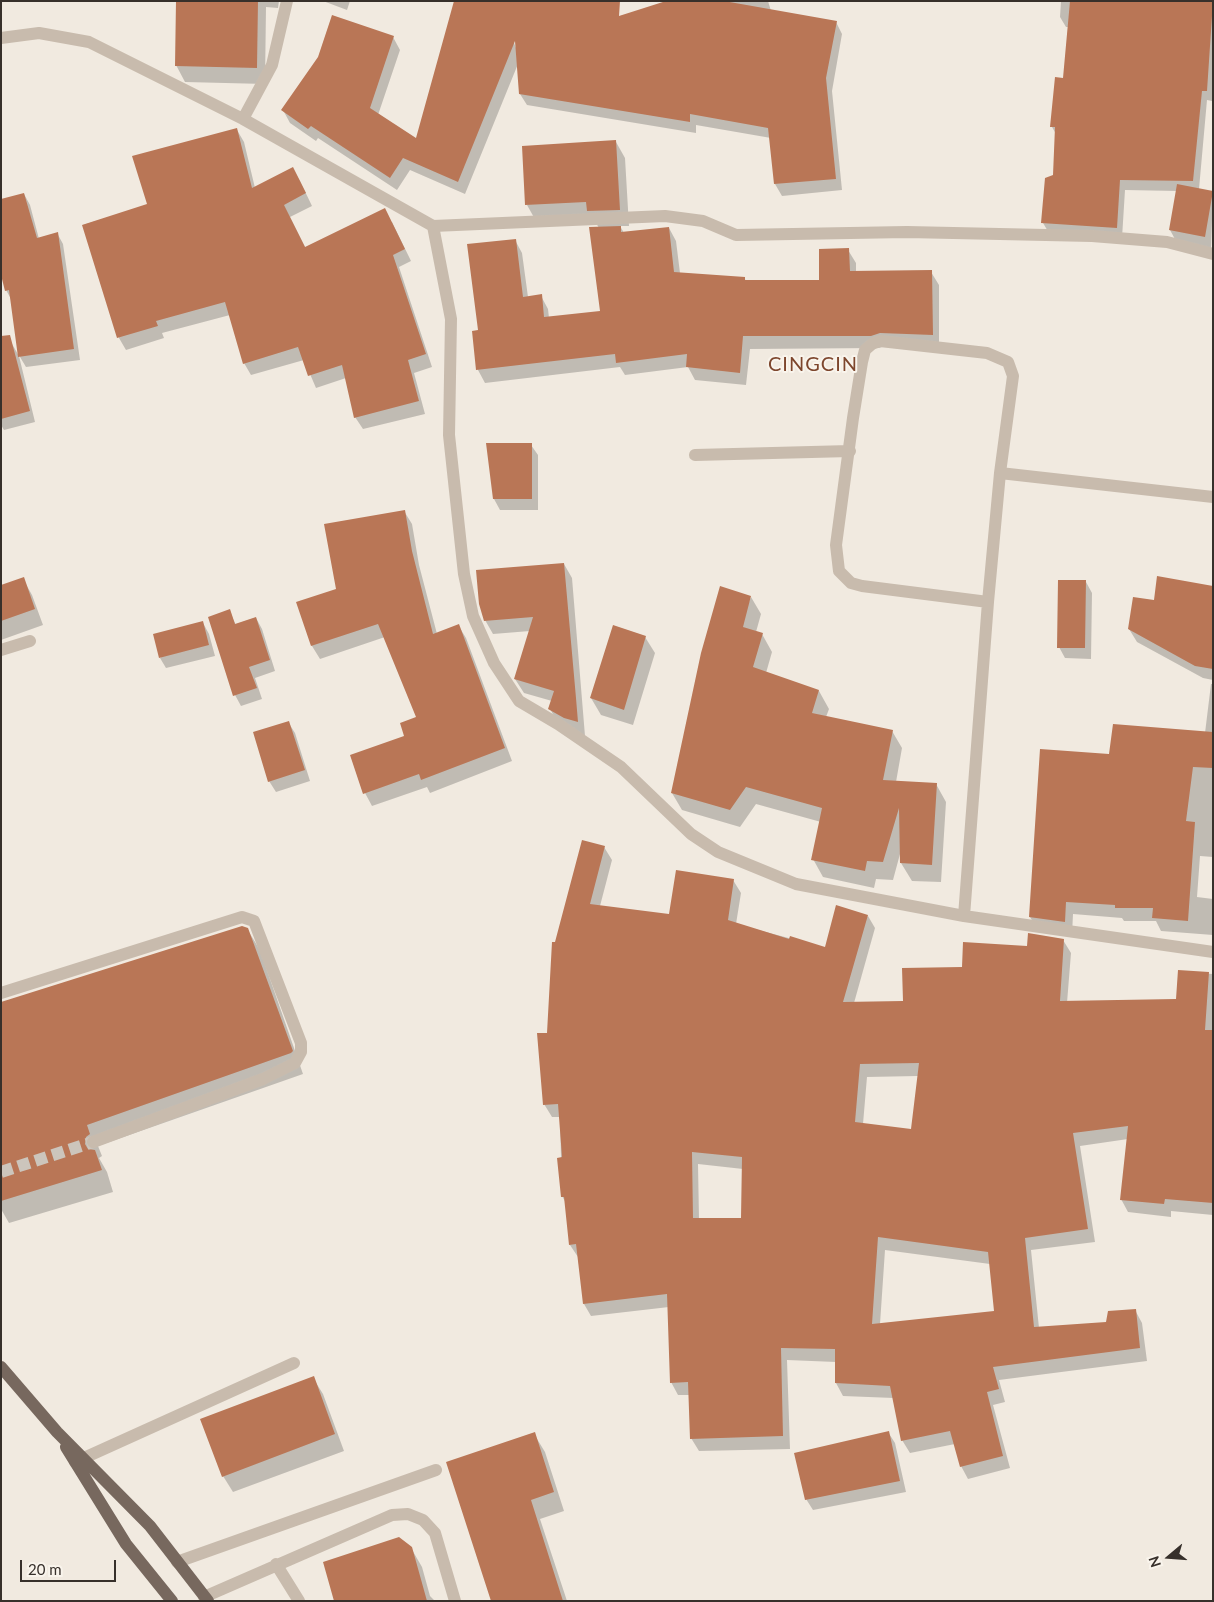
<!DOCTYPE html>
<html>
<head>
<meta charset="utf-8">
<style>
	body { margin:0 }
	#map { position:relative; width:1214px; height:1602px; overflow:hidden; background:#f1eae0; font-family:Lato,sans-serif }
	canvas { display:block }
	.frame { position:absolute; inset:0; border:2px solid #37302b; pointer-events:none }
	.north { position:absolute; left:1144px; top:1532px; width:50px; height:50px; -webkit-text-stroke:4px #f9f4ec; paint-order:stroke; rotate:252deg; font-size:14px; font-weight:700; line-height:20px; text-align:center; color:#37302b }
	.north::after { content:''; display:block; margin:auto; width:18px; height:22px; background:#37302b; clip-path:polygon(50% 0,100% 100%,50% 72%,0 100%) }
	.scale { position:absolute; left:20px; top:1560px; width:96px; height:22px; box-sizing:border-box; border:2px solid #37302b; border-top:0; padding-left:6px; font-size:15px; line-height:18px; white-space:nowrap; color:#37302b; -webkit-text-stroke:4px #f9f4ec; paint-order:stroke }
</style>
</head>
<body>
<div id="map">
<canvas width="1214" height="1602"></canvas>
<div class="frame"></div>
<div class="north">N</div>
<div class="scale">20 m</div>
</div>
<script>
const ctx = document.querySelector('canvas').getContext('2d');
ctx.lineJoin = 'round';
function paint(path, color) { ctx.fillStyle = color; ctx.fill(path, 'evenodd'); }
const poly = rows => new Path2D(rows.map(r => 'M' + r).join(''));
function strokePath(path, color, width, dash) { ctx.strokeStyle = color; ctx.lineWidth = width; ctx.lineCap = dash ? 'butt' : 'round'; ctx.setLineDash(dash || []); ctx.stroke(path); }
function write(font, color, halo, rows, align = 'center') {
  ctx.font = font + ' Lato,sans-serif'; ctx.lineWidth = 4; ctx.setLineDash([]); ctx.textBaseline = 'middle'; ctx.strokeStyle = halo; ctx.fillStyle = color; for (const [text, x, y, turn = 0] of rows) {
    ctx.save(); ctx.translate(x, y); ctx.rotate((+turn || 0) * Math.PI / 180); ctx.textAlign = isNaN(turn) ? turn : align; if (halo) ctx.strokeText(text, 0, 0); ctx.fillText(text, 0, 0); ctx.restore();
  }
}
paint(poly([
	[177,1,279,1,278,8,266,7,265,84,185,82,176,65],
	[323,1,350,1,347,10],
	[670,1,768,1,771,11,836,22,842,34,832,91,842,190,782,196,775,184,771,138,696,125,696,133,527,105,520,94,518,64,465,194,410,170,397,190,318,138,316,141,290,123,283,110,393,37,400,50,378,115,416,140,511,35,516,48],
	[1061,1,1213,1,1213,94,1212,101,1207,100,1199,189,1213,192,1211,248,1176,241,1170,230,1177,191,1125,190,1122,238,1049,233,1043,223,1054,176,1056,134,1052,127,1064,79,1069,27,1066,27,1060,17],
	[237,130,244,142,255,188,293,169,300,181,312,206,290,217,306,249,392,222,411,261,399,267,432,367,414,373,425,414,363,429,355,417,346,378,316,388,304,360,251,375,244,363,230,315,162,333,164,338,126,350,119,338,83,225,148,205],
	[616,142,625,158,629,226,620,226,624,233,669,228,676,241,680,273,744,278,747,282,821,281,848,250,856,263,856,272,931,272,939,285,939,348,888,345,879,348,750,349,746,385,695,380,688,367,625,375,620,367,485,383,478,370,479,332,515,240,522,253,528,297,541,296,548,309,549,318,601,312,599,228,593,218,536,221,527,205],
	[24,194,30,205,39,239,57,233,63,244,80,360,26,367,20,357,11,299,6,290],
	[12,344,19,356,35,422,4,430,1,425,1,346],
	[531,445,538,455,538,510,500,510,494,499],
	[404,511,412,524,419,565,437,634,458,625,466,638,512,761,430,793,427,787,372,806,365,793,418,718,385,637,320,659,312,646,297,603,338,590],
	[564,564,572,578,585,736,558,723,550,709,552,701,524,693,515,679,530,631,493,634,485,620],
	[23,579,32,595,43,625,1,640,1,587],
	[1086,582,1092,593,1091,659,1065,658,1059,647],
	[751,597,761,614,756,632,762,634,772,652,766,673,819,691,829,709,826,717,892,731,902,748,896,782,936,784,946,802,941,882,912,881,901,863,900,854,893,880,876,879,874,888,823,877,813,859,821,822,756,804,740,827,682,810,672,793],
	[229,611,236,625,256,618,262,629,275,671,255,678,262,699,241,706,235,695],
	[1213,621,1213,680,1203,678,1137,642,1129,629],
	[203,623,209,634,215,656,166,668,160,658],
	[645,637,655,653,633,725,601,715,591,698],
	[1211,684,1213,684,1213,857,1200,856,1197,897,1213,899,1213,935,1161,931,1156,921,1124,921,1122,918,1073,914,1072,935,1038,930,1030,917,1110,755,1205,733],
	[288,722,295,733,310,781,276,792,269,781],
	[604,847,612,860,600,906,670,916,733,880,741,893,736,924,826,948,868,916,875,928,854,1003,904,1002,963,968,1028,947,1063,940,1071,953,1067,1003,1177,1000,1179,972,1213,974,1213,1215,1171,1211,1171,1217,1128,1212,1121,1199,1128,1139,1080,1146,1095,1242,1031,1250,1039,1328,1108,1323,1135,1310,1142,1323,1147,1361,999,1380,1005,1402,993,1405,1010,1468,968,1479,961,1466,955,1444,910,1453,902,1440,894,1398,843,1396,836,1383,836,1362,787,1360,790,1449,699,1451,691,1438,690,1395,678,1395,671,1382,669,1307,591,1316,584,1304,578,1257,570,1245,566,1203,562,1196,560,1117,552,1117,544,1104,556,943],
	[918,1076,912,1130,863,1124,867,1077],
	[698,1164,743,1169,742,1219,699,1219],
	[885,1250,990,1264,995,1312,880,1324],
	[247,929,260,950,303,1074,98,1146,102,1156,99,1158,107,1172,113,1192,9,1223,1,1209,1,1004],
	[313,1378,323,1394,344,1451,233,1492,223,1476],
	[888,1432,895,1443,906,1492,813,1510,806,1499],
	[534,1434,545,1452,564,1511,540,1519,567,1601,492,1601],
	[411,1548,422,1567,430,1596,435,1601,335,1601]
]), '#0003');
paint(poly([
	[176,1,258,1,257,68,175,66],
	[454,1,620,1,619,16,666,1,724,1,837,21,826,78,836,179,774,184,768,128,690,114,690,122,519,94,515,41,458,182,403,158,390,178,311,126,308,129,281,110,318,57,332,15,394,36,370,108,416,138],
	[1070,1,1213,1,1207,91,1202,91,1193,181,1120,180,1117,228,1041,223,1045,178,1053,175,1055,127,1050,127,1055,77,1063,78],
	[237,128,252,188,293,167,306,193,284,205,305,247,385,208,405,249,393,255,426,354,408,360,419,401,354,418,342,365,308,376,298,347,243,364,225,302,156,321,158,326,117,338,82,225,147,204,132,156],
	[616,140,620,210,587,211,586,202,525,205,522,146],
	[1177,184,1213,191,1205,237,1169,230],
	[24,193,37,238,58,232,74,349,18,357,9,290,5,291,1,275,1,199],
	[621,226,621,232,669,227,674,272,745,277,745,280,819,280,819,249,849,248,850,271,932,270,933,335,880,333,871,336,743,336,740,373,686,367,687,354,616,363,615,354,476,370,472,331,478,330,467,244,516,239,523,297,542,294,544,317,600,311,589,227],
	[10,335,30,411,1,419,1,336],
	[486,443,532,443,532,499,493,499],
	[405,510,412,551,433,634,459,624,505,748,421,780,419,774,363,794,350,755,404,736,400,723,416,717,378,624,311,646,296,602,336,589,324,524],
	[564,563,576,698,578,722,564,718,548,709,554,691,514,679,533,617,484,621,479,604,476,570],
	[1157,576,1213,586,1213,669,1195,666,1128,629,1133,597,1154,600],
	[24,577,35,609,1,621,1,585],
	[1058,580,1086,580,1085,648,1057,648],
	[720,586,751,596,743,627,763,633,753,667,819,690,812,713,893,730,883,780,937,783,932,865,900,863,899,808,883,862,867,861,865,871,811,860,822,808,746,787,730,810,671,793,701,653],
	[230,609,235,624,256,617,270,660,249,667,257,688,233,696,208,617],
	[203,621,209,645,159,658,153,634],
	[613,625,646,636,624,710,590,698],
	[289,721,305,770,268,782,253,732],
	[1113,724,1213,732,1213,768,1193,767,1186,821,1195,822,1188,921,1152,918,1153,908,1115,908,1115,905,1066,902,1065,922,1029,917,1040,749,1109,754],
	[582,840,605,846,590,904,669,914,676,870,734,879,728,920,789,939,790,936,825,947,836,905,868,915,843,1002,903,1001,902,968,962,967,963,942,1027,946,1028,933,1064,939,1060,1001,1176,999,1178,970,1209,972,1205,1030,1213,1030,1213,1203,1165,1199,1164,1204,1120,1200,1128,1126,1073,1133,1088,1229,1025,1238,1034,1327,1106,1322,1108,1311,1136,1309,1140,1348,993,1367,999,1389,987,1392,1003,1456,960,1467,950,1431,901,1441,890,1386,835,1383,835,1349,781,1348,783,1436,690,1439,688,1382,670,1383,667,1294,583,1304,576,1244,569,1245,564,1197,561,1197,557,1158,562,1157,558,1104,543,1105,537,1033,547,1033,552,942,555,942],
	[919,1063,911,1129,855,1122,860,1064],
	[692,1152,742,1157,741,1218,693,1218],
	[878,1237,988,1252,994,1311,872,1324],
	[242,926,248,928,293,1051,291,1053,87,1125,90,1134,86,1137,85,1144,88,1149,95,1150,102,1170,1,1201,1,1002],
	[314,1376,335,1434,222,1477,200,1419],
	[889,1431,900,1481,805,1500,794,1453],
	[535,1432,554,1492,531,1500,563,1601,491,1601,446,1462],
	[399,1537,412,1547,427,1601,334,1601,323,1562]
]), '#b97656');
strokePath(poly([
	[1,1172,93,1142]
]), '#ccc5bc', 12, [12, 6]);
strokePath(poly([
	[1,38,39,33,89,42,243,119,433,226,451,319,449,435,464,574,473,616,494,663,519,701,558,724,621,767,691,834,718,852,796,884,964,916,1213,952],
	[243,119,272,65,287,1],
	[433,226,665,216,703,221,736,235,907,232,1092,236,1167,242,1213,254],
	[695,455,850,451],
	[1000,473,1213,497],
	[1,650,30,641],
	[964,916,988,602,1000,473,1013,376,1008,362,987,353,880,341,872,344,865,350,862,362,853,418,836,545,839,571,851,583,862,586,988,602],
	[1,993,242,917,254,921,301,1043,301,1052,295,1063,263,1079,93,1142],
	[75,1462,294,1363],
	[177,1562,436,1470],
	[276,1564,299,1601],
	[204,1597,392,1515,408,1514,423,1520,435,1533,455,1601]
]), '#c8bbad', 12);
strokePath(poly([
	[1,1367,57,1432,150,1526,208,1601],
	[66,1447,126,1544,172,1601]
]), '#77685e', 12);
ctx.letterSpacing = '1px';
write('20px', '#7d462d', '#f9f4ec', [
	["CINGCIN",813,365]
]);
ctx.letterSpacing = '0px';
</script>
</body>
</html>
